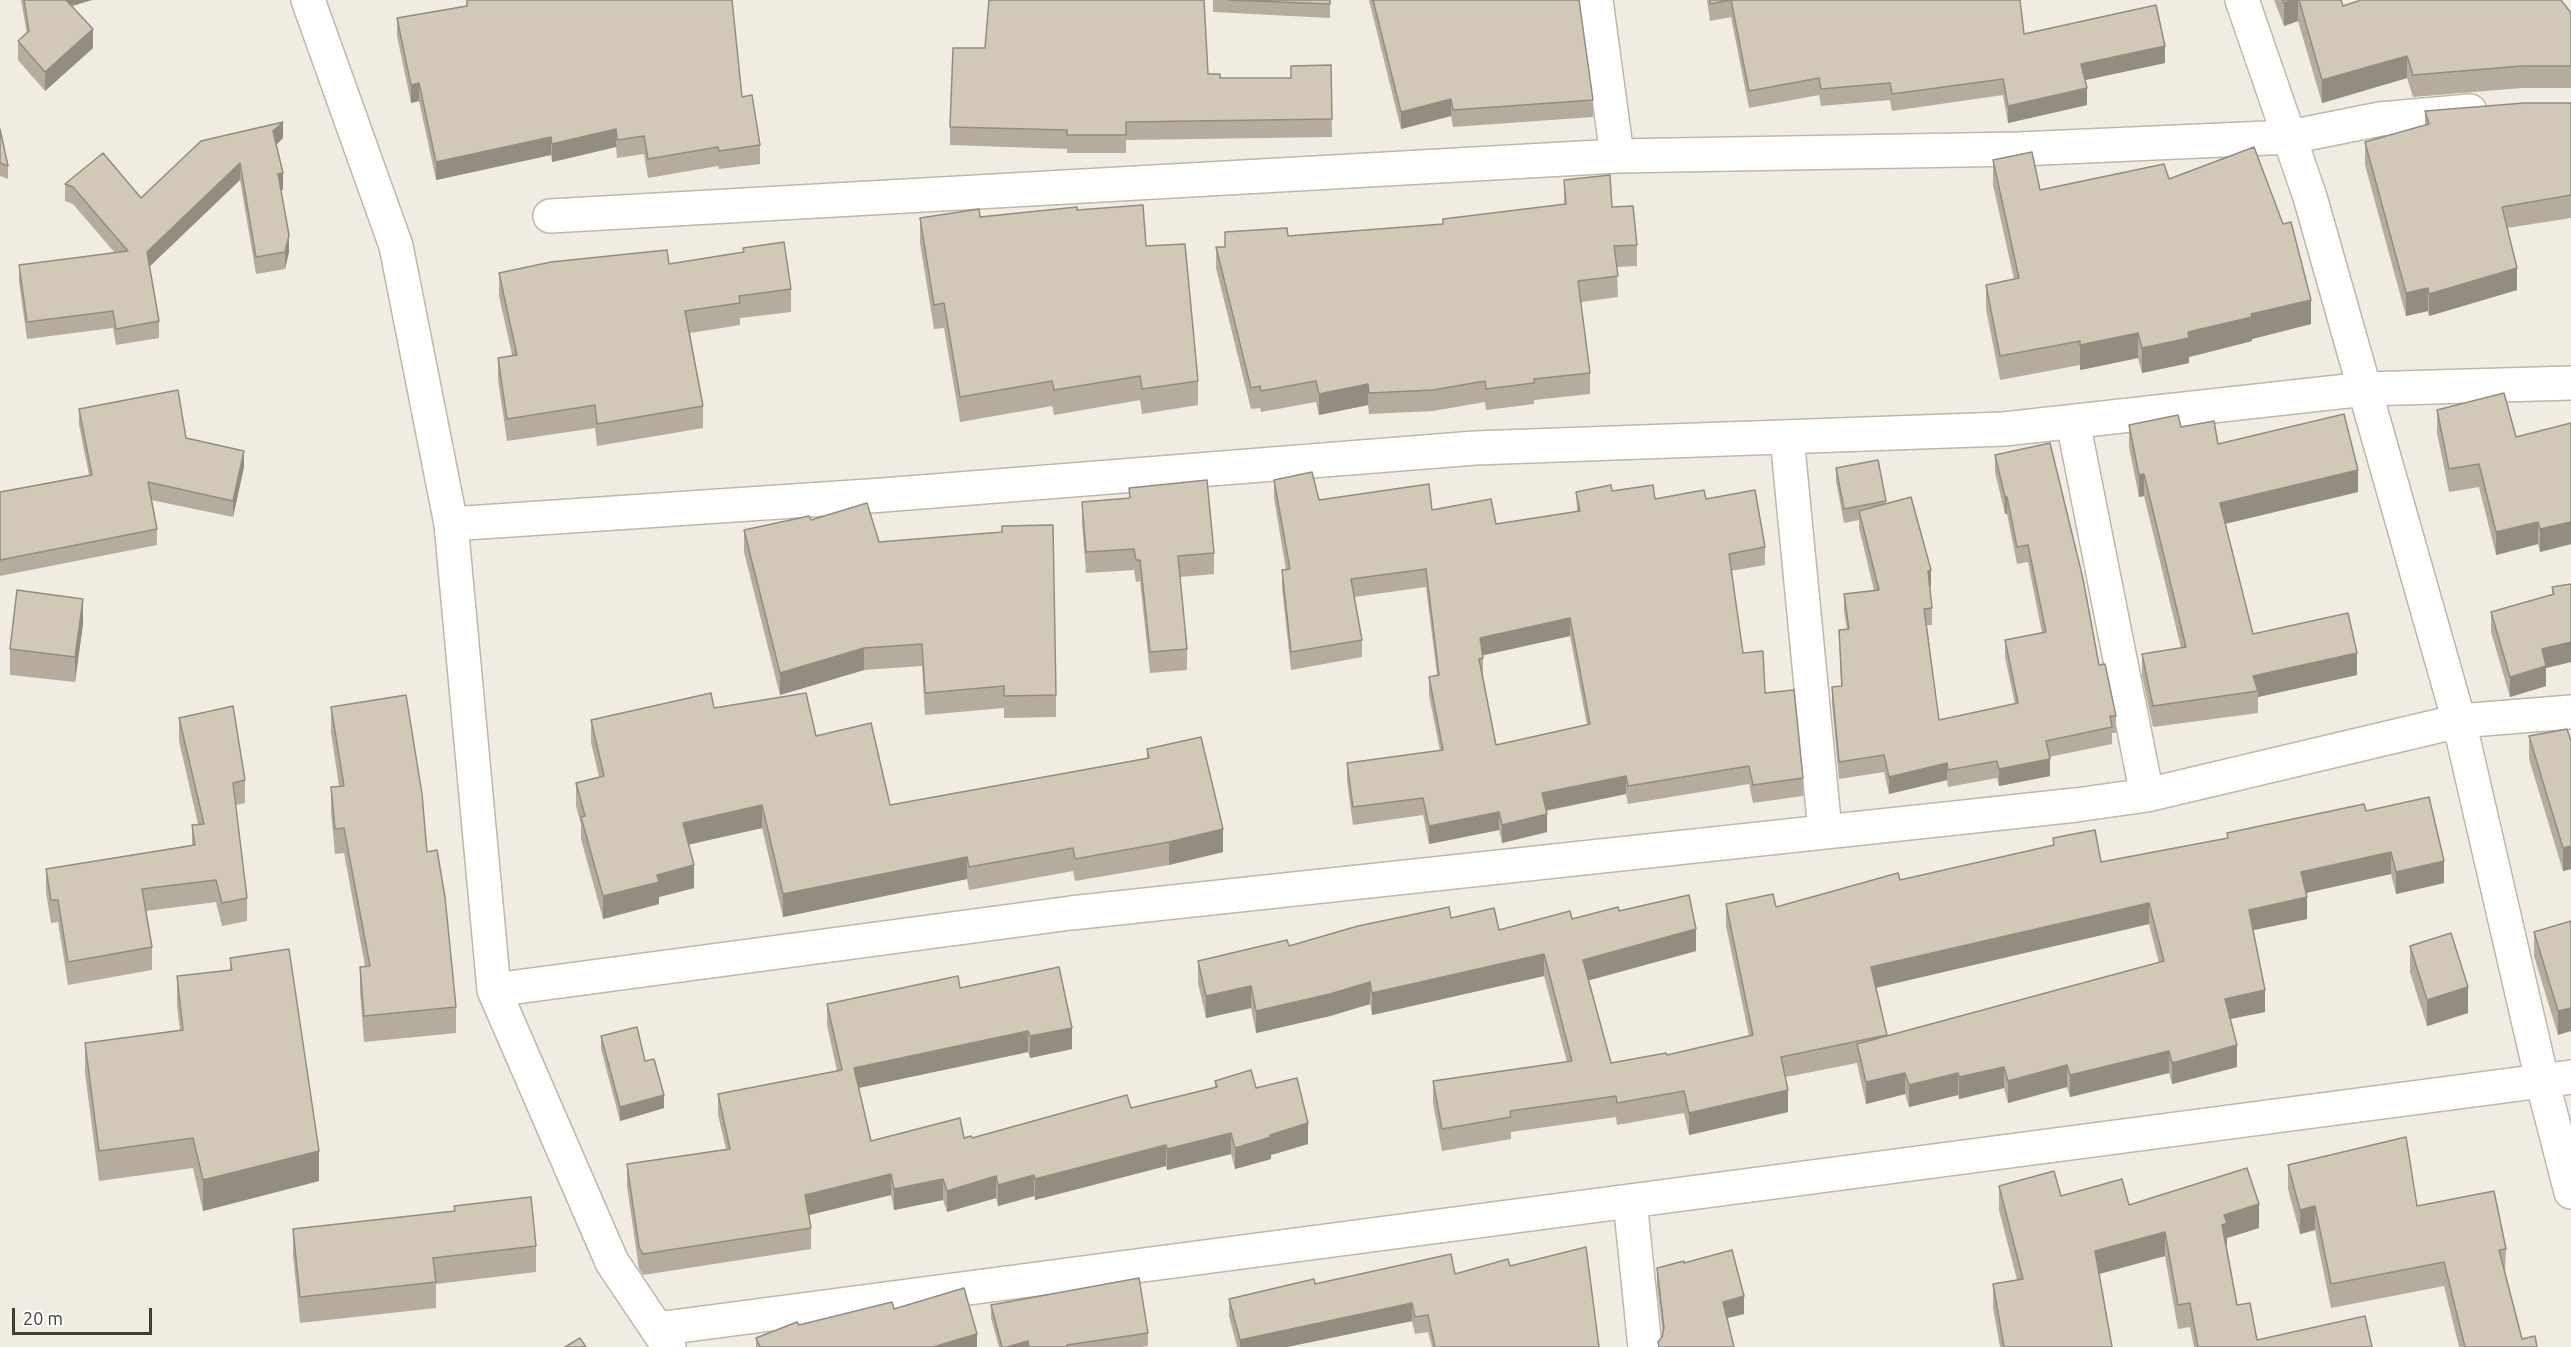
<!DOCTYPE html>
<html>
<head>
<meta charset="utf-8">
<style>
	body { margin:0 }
	#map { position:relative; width:2571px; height:1347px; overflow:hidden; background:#f1ece2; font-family:Ubuntu,sans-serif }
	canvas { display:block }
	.scale { position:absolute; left:12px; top:1308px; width:140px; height:27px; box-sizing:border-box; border:3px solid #423c33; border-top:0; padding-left:8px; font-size:18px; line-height:21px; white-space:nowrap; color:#423c33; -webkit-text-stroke:4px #fff; paint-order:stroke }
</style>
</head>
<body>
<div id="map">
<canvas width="2571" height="1347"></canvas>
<div class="scale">20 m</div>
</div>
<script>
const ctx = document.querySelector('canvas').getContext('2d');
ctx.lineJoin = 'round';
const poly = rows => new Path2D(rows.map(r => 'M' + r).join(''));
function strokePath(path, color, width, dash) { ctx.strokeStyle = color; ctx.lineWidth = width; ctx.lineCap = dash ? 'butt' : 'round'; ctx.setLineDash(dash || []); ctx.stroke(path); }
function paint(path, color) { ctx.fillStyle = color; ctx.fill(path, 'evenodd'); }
const minor = poly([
	[308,0,396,246,451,524,494,990,612,1262,669,1347],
	[1596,0,1617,156],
	[2242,0,2310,197,2459,721,2542,1080,2571,1192],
	[550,216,1617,156,2019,149,2290,137,2380,119,2470,111],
	[2073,422,2147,795],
	[1787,437,1825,831],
	[451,524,883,495,1475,448,2004,429,2365,389,2571,383],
	[494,990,1071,913,2076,805,2147,795,2459,721,2571,712],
	[1630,1201,1645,1347],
	[657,1329,2571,1077]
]);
strokePath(minor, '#bfb7a8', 36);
strokePath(minor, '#fff', 33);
paint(poly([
	[21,0,92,0,72,6,93,48,45,91,18,60,18,41,27,34],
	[1213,0,1330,0,1330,18,1213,12],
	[1369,0,1579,0,1593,100,1593,117,1453,127,1451,116,1401,129],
	[1707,0,2020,0,2024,34,2165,63,2085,80,2087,105,2008,123,2003,95,1892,111,1890,100,1821,106,1819,95,1749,108,1731,17,1710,21],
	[2274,0,2341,0,2343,6,2571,13,2571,88,2522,88,2413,97,2407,78,2322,103,2298,21,2284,26],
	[467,6,742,97,760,145,760,164,719,169,718,166,648,178,644,154,617,158,616,147,552,162,551,155,436,180,419,101,411,103,397,36,397,18],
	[1331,65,1332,137,1126,140,1126,153,1067,153,1067,149,950,145,950,127,1208,74,1220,78,1291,78],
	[2571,103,2571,218,2507,228,2517,290,2429,316,2428,311,2406,316,2365,165,2365,142,2425,126,2425,111],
	[0,129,8,166,8,179,0,176],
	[283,138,276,145,283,190,281,190,289,252,285,269,256,274,240,180,149,267,159,321,159,338,116,345,113,328,27,339,19,282,19,265,115,253,73,204,65,201,65,184,141,198],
	[1993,160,2040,190,2169,179,2311,324,2252,339,2252,341,2189,357,2189,363,2142,373,2138,358,2080,370,2080,365,2000,380,1986,309,1986,285,2014,279,1993,185],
	[1564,180,1612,207,1637,245,1637,266,1617,267,1618,297,1581,302,1590,373,1590,394,1534,400,1534,404,1486,410,1485,402,1433,411,1369,414,1368,405,1319,415,1316,402,1261,412,1260,408,1251,409,1216,268,1216,247,1225,247,1225,232,1288,236,1443,224,1443,219,1564,204],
	[1077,210,1146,246,1198,381,1198,405,1142,414,1140,400,1054,415,1052,406,960,422,944,328,934,329,920,243,920,218,980,217],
	[743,248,791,289,791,312,740,318,740,325,690,333,703,406,703,428,597,446,595,428,507,441,498,380,498,358,512,355,499,296,499,273,669,264,743,252],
	[79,409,186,438,244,467,233,517,151,500,157,529,157,545,0,576,0,492,89,475,79,425],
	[2437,410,2516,437,2571,423,2571,544,2540,552,2538,544,2496,555,2479,487,2449,492,2437,433],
	[2129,425,2181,427,2218,444,2358,492,2225,524,2253,634,2357,675,2258,697,2258,713,2153,727,2142,676,2142,654,2181,648,2144,496,2139,497,2129,447],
	[1995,455,2099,665,2116,716,2116,733,2112,733,2112,744,2049,757,2050,776,1999,786,1997,778,1948,787,1947,780,1889,794,1884,772,1839,779,1832,704,1832,687,1841,686,1839,630,1847,630,1844,611,1844,594,1874,590,1859,528,1859,520,1844,523,1836,481,1836,468,1886,501,1886,504,1931,587,1930,587,1932,608,1932,625,1927,625,1939,720,2015,704,2005,657,2005,640,2042,633,2028,562,2017,564,2007,514,2005,514,1995,472],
	[1274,480,1319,500,1432,510,1496,524,1577,511,1576,492,1612,491,1655,499,1706,499,1765,547,1765,565,1731,571,1743,653,1765,693,1803,778,1803,796,1753,803,1749,784,1628,804,1626,794,1546,811,1547,832,1502,843,1499,830,1429,844,1423,815,1353,825,1347,781,1347,763,1440,751,1429,695,1429,677,1437,675,1426,587,1354,597,1362,640,1362,657,1291,670,1282,588,1282,570,1286,570,1274,498],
	[1570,636,1587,725,1496,745,1483,676,1483,655],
	[1129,488,1214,553,1214,574,1180,577,1187,649,1187,670,1150,673,1140,581,1136,582,1134,570,1086,573,1082,523,1082,502,1129,498],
	[744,530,879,542,1056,695,1056,717,1004,718,1004,708,925,715,922,666,864,670,780,695,744,552],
	[2571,584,2571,662,2546,668,2546,686,2510,697,2491,632,2491,612,2552,595,2552,587],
	[83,624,75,682,10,675,10,649],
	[331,707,427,852,456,1007,456,1033,364,1042,360,992,360,967,365,966,344,853,335,854,331,812,331,787,339,786,331,733],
	[714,708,816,736,890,805,1147,759,1147,749,1223,852,1169,865,1075,881,1073,871,969,890,967,879,783,917,762,828,689,844,694,888,659,897,659,904,603,919,581,839,581,824,576,806,576,783,599,777,591,742,591,720],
	[179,718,245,780,245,803,236,805,247,898,247,921,222,926,216,902,146,911,152,947,152,970,68,985,58,922,51,923,46,892,46,869,192,845,192,825,198,824,179,741],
	[2529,736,2571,741,2571,869,2563,871,2529,759],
	[2366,811,2444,883,2396,894,2391,874,2306,893,2307,919,2253,930,2265,1012,2230,1019,2237,1067,2172,1084,2169,1073,2070,1097,2067,1087,2008,1103,2004,1088,1959,1099,1958,1095,1909,1107,1905,1094,1866,1104,1857,1063,1786,1077,1788,1112,1689,1135,1684,1113,1617,1125,1616,1117,1511,1132,1511,1139,1442,1151,1433,1103,1433,1081,1567,1062,1544,976,1372,1015,1370,1004,1330,1016,1256,1033,1251,1008,1206,1018,1198,983,1198,961,1289,946,1451,918,1499,930,1619,911,1696,951,1589,980,1611,1063,1667,1055,1749,1036,1726,926,1726,904,1776,907,2053,846,2053,838,2101,862,2227,838,2227,833],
	[2149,924,2159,963,1887,1036,1875,987],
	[2571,921,2558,1035,2534,956,2534,932],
	[2410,946,2468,1013,2427,1026,2410,972],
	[230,958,319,1181,203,1211,193,1168,99,1181,85,1073,85,1043,180,1030,177,1006,177,976,230,970],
	[960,988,1072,1049,1030,1058,1028,1052,858,1088,871,1141,972,1138,1131,1108,1215,1088,1215,1081,1256,1088,1308,1144,1271,1155,1271,1159,1235,1169,1231,1154,1167,1170,1166,1166,1035,1200,1034,1196,998,1206,996,1198,947,1212,943,1200,894,1210,891,1195,809,1215,811,1228,811,1249,643,1275,639,1269,627,1186,627,1164,726,1149,718,1115,718,1094,837,1071,827,1025,827,1004],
	[601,1036,645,1061,664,1108,620,1121,601,1049],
	[2288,1165,2417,1206,2506,1249,2505,1273,2522,1339,2537,1347,2459,1347,2444,1286,2331,1308,2315,1230,2300,1234,2288,1189],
	[1999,1186,2129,1205,2259,1228,2227,1238,2227,1247,2237,1305,2257,1340,2372,1347,2194,1347,2190,1327,2178,1329,2165,1256,2099,1274,2112,1347,2000,1347,1993,1308,1993,1284,2017,1280,1999,1210],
	[454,1206,536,1246,536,1272,436,1284,436,1308,300,1323,293,1255,293,1229,454,1212],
	[1684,1263,1744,1314,1727,1318,1734,1347,1658,1347,1658,1342,1662,1337,1663,1335,1657,1285,1657,1268],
	[1510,1266,1599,1347,1432,1347,1428,1332,1415,1334,1412,1321,1287,1347,1237,1347,1229,1316,1229,1299,1315,1284,1455,1274],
	[991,1305,1148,1333,1148,1346,1142,1347,999,1347,991,1318],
	[894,1309,977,1347,756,1347,756,1338,799,1325]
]), '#b5ac9d');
paint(poly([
	[58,0,92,0,58,10],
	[2293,0,2298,0,2298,21,2284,26,2284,3],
	[93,29,93,48,45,91,45,72],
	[2165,46,2165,63,2081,81,2081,64],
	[2407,56,2407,78,2322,103,2322,80],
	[419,83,419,101,411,103,411,85],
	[2087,88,2087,105,2008,123,2008,106],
	[1451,99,1451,116,1401,129,1401,112],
	[283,122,283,138,273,148,273,131],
	[616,129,616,147,552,162,552,144],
	[551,137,551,155,436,180,436,162],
	[240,163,240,180,147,269,147,252],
	[283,173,283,190,278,191,278,174],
	[289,235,289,252,285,269,285,252],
	[2517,268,2517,290,2429,316,2429,294],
	[2428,288,2428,311,2406,316,2406,293],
	[2311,300,2311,324,2252,339,2252,341,2189,357,2189,363,2142,373,2142,348,2188,332,2251,314],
	[2138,333,2138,358,2080,370,2080,345],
	[1368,384,1368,405,1319,415,1319,394],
	[244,451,244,467,233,517,233,501],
	[2358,470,2358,492,2220,525,2220,503],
	[2144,474,2144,496,2139,497,2139,475],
	[2005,497,2007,497,2007,514,2005,514],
	[2538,522,2538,544,2496,555,2496,532],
	[2571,522,2571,544,2540,552,2540,529],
	[1931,570,1931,587,1928,588,1928,571],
	[83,599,83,624,75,682,75,657],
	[1570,618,1570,636,1480,656,1480,638],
	[2571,642,2571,662,2546,668,2546,686,2510,697,2510,677,2542,649],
	[864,648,864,670,780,695,780,673],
	[2357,653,2357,675,2258,697,2258,691,2253,676],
	[2050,759,2050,776,1999,786,1999,769],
	[1947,763,1947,780,1889,794,1889,777],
	[1626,776,1626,794,1542,811,1542,793],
	[762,805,762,828,683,846,683,823],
	[1499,812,1499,830,1429,844,1429,826],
	[1547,814,1547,832,1502,843,1502,825],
	[1223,829,1223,852,1169,865,1169,842],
	[2571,846,2571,869,2563,871,2563,848],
	[2391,852,2391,874,2301,894,2301,872],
	[967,857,967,879,783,917,783,894],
	[2444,861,2444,883,2396,894,2396,872],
	[694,865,694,888,659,897,659,904,603,919,603,896,657,875],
	[2307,897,2307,919,2249,931,2249,910],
	[2149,903,2149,924,1871,989,1871,967],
	[1696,929,1696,951,1583,982,1583,960],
	[1544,954,1544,976,1372,1015,1372,993],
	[1370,982,1370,1004,1330,1016,1256,1033,1256,1011],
	[1251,986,1251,1008,1206,1018,1206,996],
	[2468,987,2468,1013,2427,1026,2427,1000],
	[2265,990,2265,1012,2225,1020,2225,999],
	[2571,1008,2571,1031,2558,1035,2558,1011],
	[1072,1028,1072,1049,1030,1058,1030,1036],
	[1028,1031,1028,1052,854,1089,854,1068],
	[2237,1045,2237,1067,2172,1084,2172,1063],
	[2169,1051,2169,1073,2070,1097,2070,1075],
	[2067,1065,2067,1087,2008,1103,2008,1081],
	[2004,1067,2004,1088,1959,1099,1959,1077],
	[1905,1073,1905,1094,1866,1104,1866,1082],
	[1958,1073,1958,1095,1909,1107,1909,1085],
	[1788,1090,1788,1112,1689,1135,1689,1113],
	[664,1095,664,1108,620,1121,620,1107],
	[1308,1123,1308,1144,1271,1155,1271,1159,1235,1169,1235,1148,1270,1135],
	[1231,1133,1231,1154,1167,1170,1167,1149],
	[1166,1145,1166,1166,1035,1200,1035,1179],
	[319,1151,319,1181,203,1211,203,1180],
	[891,1174,891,1195,805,1216,805,1195],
	[1034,1175,1034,1196,998,1206,998,1185],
	[996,1176,996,1198,947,1212,947,1191],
	[943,1179,943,1200,894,1210,894,1189],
	[2259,1204,2259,1228,2227,1238,2227,1247,2222,1225,2224,1215],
	[2315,1206,2315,1230,2300,1234,2300,1210],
	[2165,1232,2165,1256,2095,1275,2095,1251],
	[1744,1296,1744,1314,1723,1319,1723,1302],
	[1412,1303,1412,1321,1287,1347,1240,1347,1240,1340],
	[977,1334,977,1347,933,1347],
	[1028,1341,1028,1347,1007,1347]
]), '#938c80');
const building = poly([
	[24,0,66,0,93,29,45,72,18,41,29,31,24,0],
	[467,0,732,0,742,97,752,95,760,145,719,151,718,147,648,159,644,136,617,140,616,129,552,144,551,137,436,162,419,83,411,85,397,18,467,6,467,0],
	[989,0,1204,0,1208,74,1220,74,1220,78,1291,78,1291,66,1331,65,1332,119,1126,122,1126,135,1067,135,1067,130,950,127,953,48,985,48,989,0],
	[1229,0,1330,0,1330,4,1229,0],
	[1373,0,1579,0,1593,100,1453,110,1451,99,1401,112,1373,0],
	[1710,0,2020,0,2024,34,2156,5,2165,46,2081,64,2087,88,2008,106,2003,79,1892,94,1890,83,1821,89,1819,78,1749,91,1731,0,1710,4,1710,0],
	[2283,0,2293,0,2284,3,2283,0],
	[2299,0,2341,0,2343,6,2361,0,2561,0,2571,13,2571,66,2522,66,2413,75,2407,56,2322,80,2299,0],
	[2524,103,2571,103,2571,195,2502,207,2517,268,2429,294,2428,288,2406,293,2365,142,2429,124,2425,111,2524,103],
	[283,122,273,131,283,173,278,174,289,235,285,252,256,257,240,163,147,252,159,321,116,329,113,311,27,322,19,265,128,251,73,187,65,184,103,153,141,198,201,141,283,122],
	[0,129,8,166,0,163,0,129],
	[2254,147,2283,224,2291,222,2311,300,2251,314,2252,317,2188,332,2189,338,2142,348,2138,333,2080,345,2080,341,2000,356,1986,285,2019,278,1993,160,2032,152,2040,190,2164,164,2169,179,2254,147],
	[1610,175,1612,207,1633,206,1637,245,1614,246,1618,276,1578,281,1590,373,1534,379,1534,383,1486,389,1485,381,1433,390,1369,393,1368,384,1319,394,1316,381,1261,391,1260,386,1251,388,1216,247,1225,247,1225,232,1287,228,1288,236,1443,224,1443,219,1566,204,1564,180,1610,175],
	[1143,205,1146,246,1185,244,1198,381,1142,389,1140,376,1054,390,1052,381,960,397,944,303,934,305,920,218,979,209,980,217,1077,207,1077,210,1143,205],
	[784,242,791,289,739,296,740,303,685,311,703,406,597,424,595,405,507,419,498,358,517,355,499,273,551,262,667,250,669,264,744,252,743,248,784,242],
	[178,390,186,438,244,451,233,501,148,482,157,529,0,560,0,492,92,475,79,409,178,390],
	[2504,393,2516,437,2571,423,2571,522,2540,529,2538,522,2496,532,2479,464,2449,469,2437,410,2504,393],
	[2344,414,2358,470,2220,503,2253,634,2348,613,2357,653,2253,676,2258,691,2153,706,2142,654,2186,647,2144,474,2139,475,2129,425,2178,415,2181,427,2214,421,2218,444,2344,414],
	[2050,443,2083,579,2099,665,2105,664,2116,716,2110,716,2112,727,2046,741,2050,759,1999,769,1997,761,1948,770,1947,763,1889,777,1884,755,1839,762,1832,687,1842,686,1839,630,1849,629,1844,594,1879,590,1859,511,1911,497,1931,570,1928,571,1932,608,1924,609,1939,720,2018,703,2005,640,2046,632,2028,545,2017,547,2007,497,2005,497,1995,455,2050,443],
	[1878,460,1886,501,1844,509,1836,468,1878,460],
	[1312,472,1319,500,1429,484,1432,510,1491,499,1496,524,1580,511,1576,492,1611,485,1612,491,1653,485,1655,499,1704,490,1706,499,1755,490,1765,547,1729,554,1743,653,1763,651,1765,693,1794,690,1803,778,1753,785,1749,766,1628,786,1626,776,1542,793,1547,814,1502,825,1499,812,1429,826,1423,798,1353,807,1347,763,1443,750,1429,677,1439,675,1426,569,1351,579,1362,640,1291,652,1282,570,1290,569,1274,480,1312,472],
	[1570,618,1590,724,1496,745,1479,659,1483,658,1480,638,1570,618],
	[1207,480,1214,553,1178,556,1187,649,1150,652,1140,560,1136,560,1134,549,1086,552,1082,502,1130,498,1129,488,1207,480],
	[867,503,879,542,1002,532,1002,526,1053,525,1056,695,1004,696,1004,686,925,693,922,644,864,648,780,673,744,530,809,516,811,520,867,503],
	[2571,584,2571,642,2542,649,2546,666,2510,677,2491,612,2554,594,2552,587,2571,584],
	[17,590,83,599,75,657,10,649,17,590],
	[711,693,714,708,806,693,816,736,871,723,890,805,1149,758,1147,749,1201,737,1223,829,1169,842,1075,859,1073,848,969,867,967,857,783,894,762,805,683,823,694,865,657,875,659,882,603,896,581,817,585,816,576,783,604,776,591,720,711,693],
	[406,695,422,794,427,852,437,850,445,897,456,1007,364,1016,360,967,370,966,344,828,335,829,331,787,344,786,331,707,406,695],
	[233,706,245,780,233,783,247,898,222,903,216,880,142,889,152,947,68,962,58,900,51,900,46,869,195,845,192,825,204,824,179,718,233,706],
	[2567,729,2571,741,2571,846,2563,848,2529,736,2567,729],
	[2429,797,2444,861,2396,872,2391,852,2301,872,2307,897,2249,910,2265,990,2225,999,2237,1045,2172,1063,2169,1051,2070,1075,2067,1065,2008,1081,2004,1067,1959,1077,1958,1073,1909,1085,1905,1073,1866,1082,1857,1044,2164,961,2149,903,1871,967,1887,1035,1781,1057,1788,1090,1689,1113,1684,1091,1617,1103,1616,1096,1510,1111,1511,1117,1442,1129,1433,1081,1572,1061,1544,954,1372,993,1370,982,1330,994,1256,1011,1251,986,1206,996,1198,961,1287,940,1289,946,1358,926,1449,907,1451,918,1494,908,1499,930,1570,911,1572,919,1618,907,1619,911,1689,895,1696,929,1583,960,1611,1063,1666,1053,1667,1055,1753,1035,1726,904,1773,894,1776,907,1898,873,1900,880,2054,845,2053,838,2095,830,2101,862,2228,838,2227,833,2364,804,2366,811,2429,797],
	[2571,921,2571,1008,2558,1011,2534,932,2571,921],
	[2451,933,2468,987,2427,1000,2410,946,2451,933],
	[289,949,319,1151,203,1180,193,1138,99,1151,85,1043,183,1030,177,976,232,970,230,958,289,949],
	[1059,967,1072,1028,1030,1036,1028,1031,854,1068,871,1141,960,1118,964,1138,971,1136,972,1138,1127,1095,1131,1108,1217,1087,1215,1081,1251,1070,1256,1088,1297,1078,1308,1123,1270,1135,1271,1137,1235,1148,1231,1133,1167,1149,1166,1145,1035,1179,1034,1175,998,1185,996,1176,947,1191,943,1179,894,1189,891,1174,805,1195,811,1228,643,1254,639,1247,627,1164,730,1149,718,1094,842,1070,827,1004,958,976,960,988,1059,967],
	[637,1027,645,1061,654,1059,664,1095,620,1107,601,1036,637,1027],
	[2406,1137,2417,1206,2494,1191,2506,1249,2499,1250,2522,1339,2535,1336,2537,1347,2465,1347,2444,1262,2331,1284,2315,1206,2300,1210,2288,1165,2406,1137],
	[2247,1168,2259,1204,2224,1215,2227,1223,2222,1225,2237,1305,2250,1303,2257,1340,2365,1316,2372,1347,2198,1347,2190,1303,2178,1305,2165,1232,2095,1251,2112,1347,2004,1347,1993,1284,2023,1279,1999,1186,2054,1171,2061,1196,2122,1179,2129,1205,2247,1168],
	[531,1197,536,1246,433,1258,436,1282,300,1297,293,1229,455,1211,454,1206,531,1197],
	[1586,1247,1599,1347,1435,1347,1428,1315,1415,1317,1412,1303,1240,1340,1229,1299,1314,1279,1315,1284,1451,1254,1455,1274,1508,1259,1510,1266,1586,1247],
	[1732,1250,1744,1296,1723,1302,1734,1347,1659,1347,1658,1342,1662,1337,1664,1328,1657,1268,1684,1261,1684,1263,1732,1250],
	[1139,1278,1148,1333,1067,1345,1067,1347,1029,1347,1028,1341,1007,1347,1002,1347,991,1305,1139,1278],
	[964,1288,977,1334,933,1347,760,1347,756,1338,797,1322,799,1325,892,1302,894,1309,964,1288],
	[580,1338,586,1347,565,1347,580,1338]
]);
paint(building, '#d2c8b7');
strokePath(building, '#938c80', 1.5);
</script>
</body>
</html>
